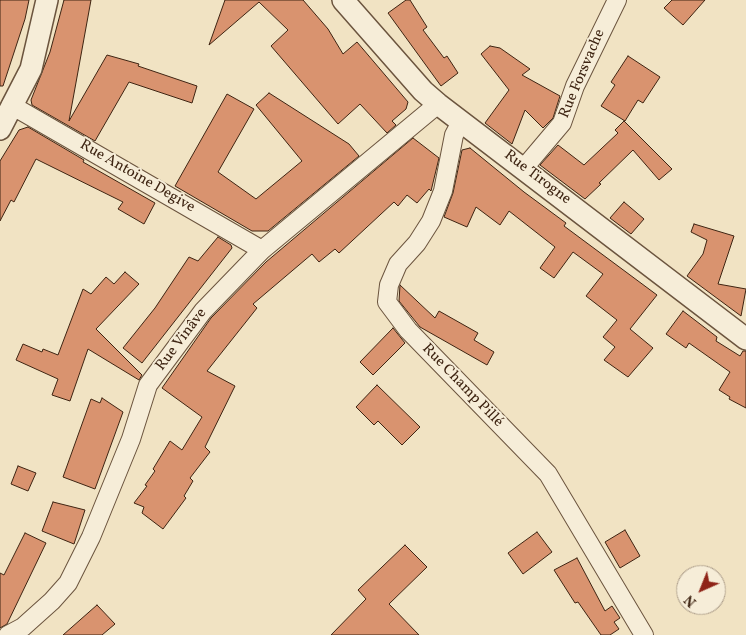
<!DOCTYPE html>
<html>
<head>
<meta charset="utf-8">
<style>
	body { margin:0 }
	#map { position:relative; width:746px; height:635px; overflow:hidden; background:#f1e3c3; font-family:Vollkorn,serif }
	canvas { display:block }
	.north { position:absolute; left:676px; top:565px; width:50px; height:50px; box-sizing:border-box; background:#f6edd8; border:1px solid #ac9d89; border-radius:50%; rotate:224deg; font-size:14px; font-weight:700; line-height:20px; text-align:center; color:#3e2412 }
	.north::after { content:''; display:block; margin:auto; width:18px; height:22px; background:#8f2418; clip-path:polygon(50% 0,100% 100%,50% 72%,0 100%) }
</style>
</head>
<body>
<div id="map">
<canvas width="746" height="635"></canvas>
<div class="north">N</div>
</div>
<script>
const ctx = document.querySelector('canvas').getContext('2d');
ctx.lineJoin = 'round';
function paint(path, color) { ctx.fillStyle = color; ctx.fill(path, 'evenodd'); }
const poly = rows => new Path2D(rows.map(r => 'M' + r).join(''));
function strokePath(path, color, width, dash) { ctx.strokeStyle = color; ctx.lineWidth = width; ctx.lineCap = dash ? 'butt' : 'round'; ctx.setLineDash(dash || []); ctx.stroke(path); }
function write(font, color, halo, rows, align = 'center') {
  ctx.font = font + ' Vollkorn,serif'; ctx.lineWidth = 4; ctx.setLineDash([]); ctx.textBaseline = 'middle'; ctx.strokeStyle = halo; ctx.fillStyle = color; for (const [text, x, y, turn = 0] of rows) {
    ctx.save(); ctx.translate(x, y); ctx.rotate((+turn || 0) * Math.PI / 180); ctx.textAlign = isNaN(turn) ? turn : align; if (halo) ctx.strokeText(text, 0, 0); ctx.fillText(text, 0, 0); ctx.restore();
  }
}
const building = poly([
	[0,0,29,0,25,19,3,86,0,86,0,0],
	[64,0,91,0,69,121,107,55,139,64,138,66,197,86,192,103,129,82,95,141,32,105,31,100,50,52,64,0],
	[225,0,303,0,328,29,343,54,357,42,408,102,406,109,392,121,396,125,387,133,360,104,338,124,271,46,288,30,259,2,209,45,225,0],
	[406,0,410,0,427,27,423,30,444,58,447,56,458,73,441,86,388,13,406,0],
	[672,0,705,0,683,25,664,8,672,0],
	[490,46,500,48,530,69,522,75,560,96,553,118,543,128,525,110,512,144,485,123,509,90,481,54,490,46],
	[628,56,660,77,643,103,638,100,625,121,601,106,615,85,611,82,628,56],
	[269,93,349,144,359,156,268,231,252,231,175,186,227,94,254,109,218,172,256,199,302,161,256,105,269,93],
	[624,121,672,169,659,180,633,150,599,183,601,184,585,199,540,165,558,145,584,165,618,133,615,130,624,121],
	[28,127,84,160,83,162,155,203,144,224,118,209,123,202,36,159,14,202,11,200,0,221,0,161,19,130,28,127],
	[413,138,439,158,431,191,429,189,417,203,407,195,398,206,394,202,339,253,335,249,319,262,312,254,253,304,257,308,207,371,235,386,205,447,210,452,190,478,193,481,184,496,186,498,163,529,142,513,144,507,134,503,147,486,145,485,155,471,153,469,170,441,182,450,202,417,162,388,211,318,266,262,413,138],
	[470,148,524,192,566,223,564,226,657,295,630,329,653,348,628,377,604,360,615,347,603,337,617,320,586,296,603,274,573,252,554,278,540,268,555,247,509,211,500,225,476,207,467,227,444,217,453,193,462,150,470,148],
	[624,202,644,219,631,234,610,218,624,202],
	[694,224,734,236,718,284,746,289,741,316,687,276,703,254,707,240,691,232,694,224],
	[218,237,231,245,232,248,142,363,123,348,155,308,189,257,198,261,218,237],
	[125,272,139,284,96,329,142,375,139,380,88,349,70,401,52,395,58,379,16,360,23,344,42,352,43,349,58,355,83,289,91,294,106,277,114,284,125,272],
	[400,285,435,318,439,311,478,333,474,340,494,352,487,365,420,327,399,301,400,285],
	[683,311,717,337,716,341,740,356,743,351,746,351,746,408,729,399,730,397,719,390,730,372,689,343,686,348,666,334,683,311],
	[393,328,405,343,373,375,360,362,393,328],
	[377,385,420,427,402,445,378,421,374,425,356,407,377,385],
	[102,398,123,412,95,489,63,477,91,399,100,403,102,398],
	[18,466,36,473,28,491,11,484,18,466],
	[53,502,85,510,74,544,42,531,53,502],
	[625,530,640,556,620,568,605,542,625,530],
	[537,532,552,552,523,574,508,553,537,532],
	[25,533,46,543,7,624,0,628,0,573,4,575,25,533],
	[405,545,427,567,389,604,419,635,331,635,366,599,358,590,405,545],
	[577,558,605,611,612,606,620,618,614,622,619,629,610,635,601,635,578,602,575,603,554,570,577,558],
	[97,605,115,624,102,635,63,635,97,605]
]);
paint(building, '#d9936f');
strokePath(building, '#3e2412', 1);
const minor = poly([
	[11,105,262,250],
	[461,122,454,135,443,191,431,221,417,243,398,264,389,285,387,302,408,330,548,474,644,635],
	[524,168,562,123,575,86,617,0],
	[8,635,23,627,52,601,68,583,91,537,131,439,148,385,203,311,262,250,438,104]
]);
const tertiary = poly([
	[343,0,423,91,438,104,746,339],
	[0,129,31,69,47,0]
]);
strokePath(minor, '#6b543e', 20);
strokePath(tertiary, '#6b543e', 24);
strokePath(minor, '#f6edd8', 18);
strokePath(tertiary, '#f6edd8', 21);
write('15px', '#3e2412', '#f6edd8', [
	["Rue Forsvache",583,74,-67],
	["Rue Antoine Degive",137,177,30],
	["Rue Tirogne",537,178,37],
	["Rue Vinâve",182,340,-53],
	["Rue Champ Pillé",462,386,46]
]);
</script>
</body>
</html>
